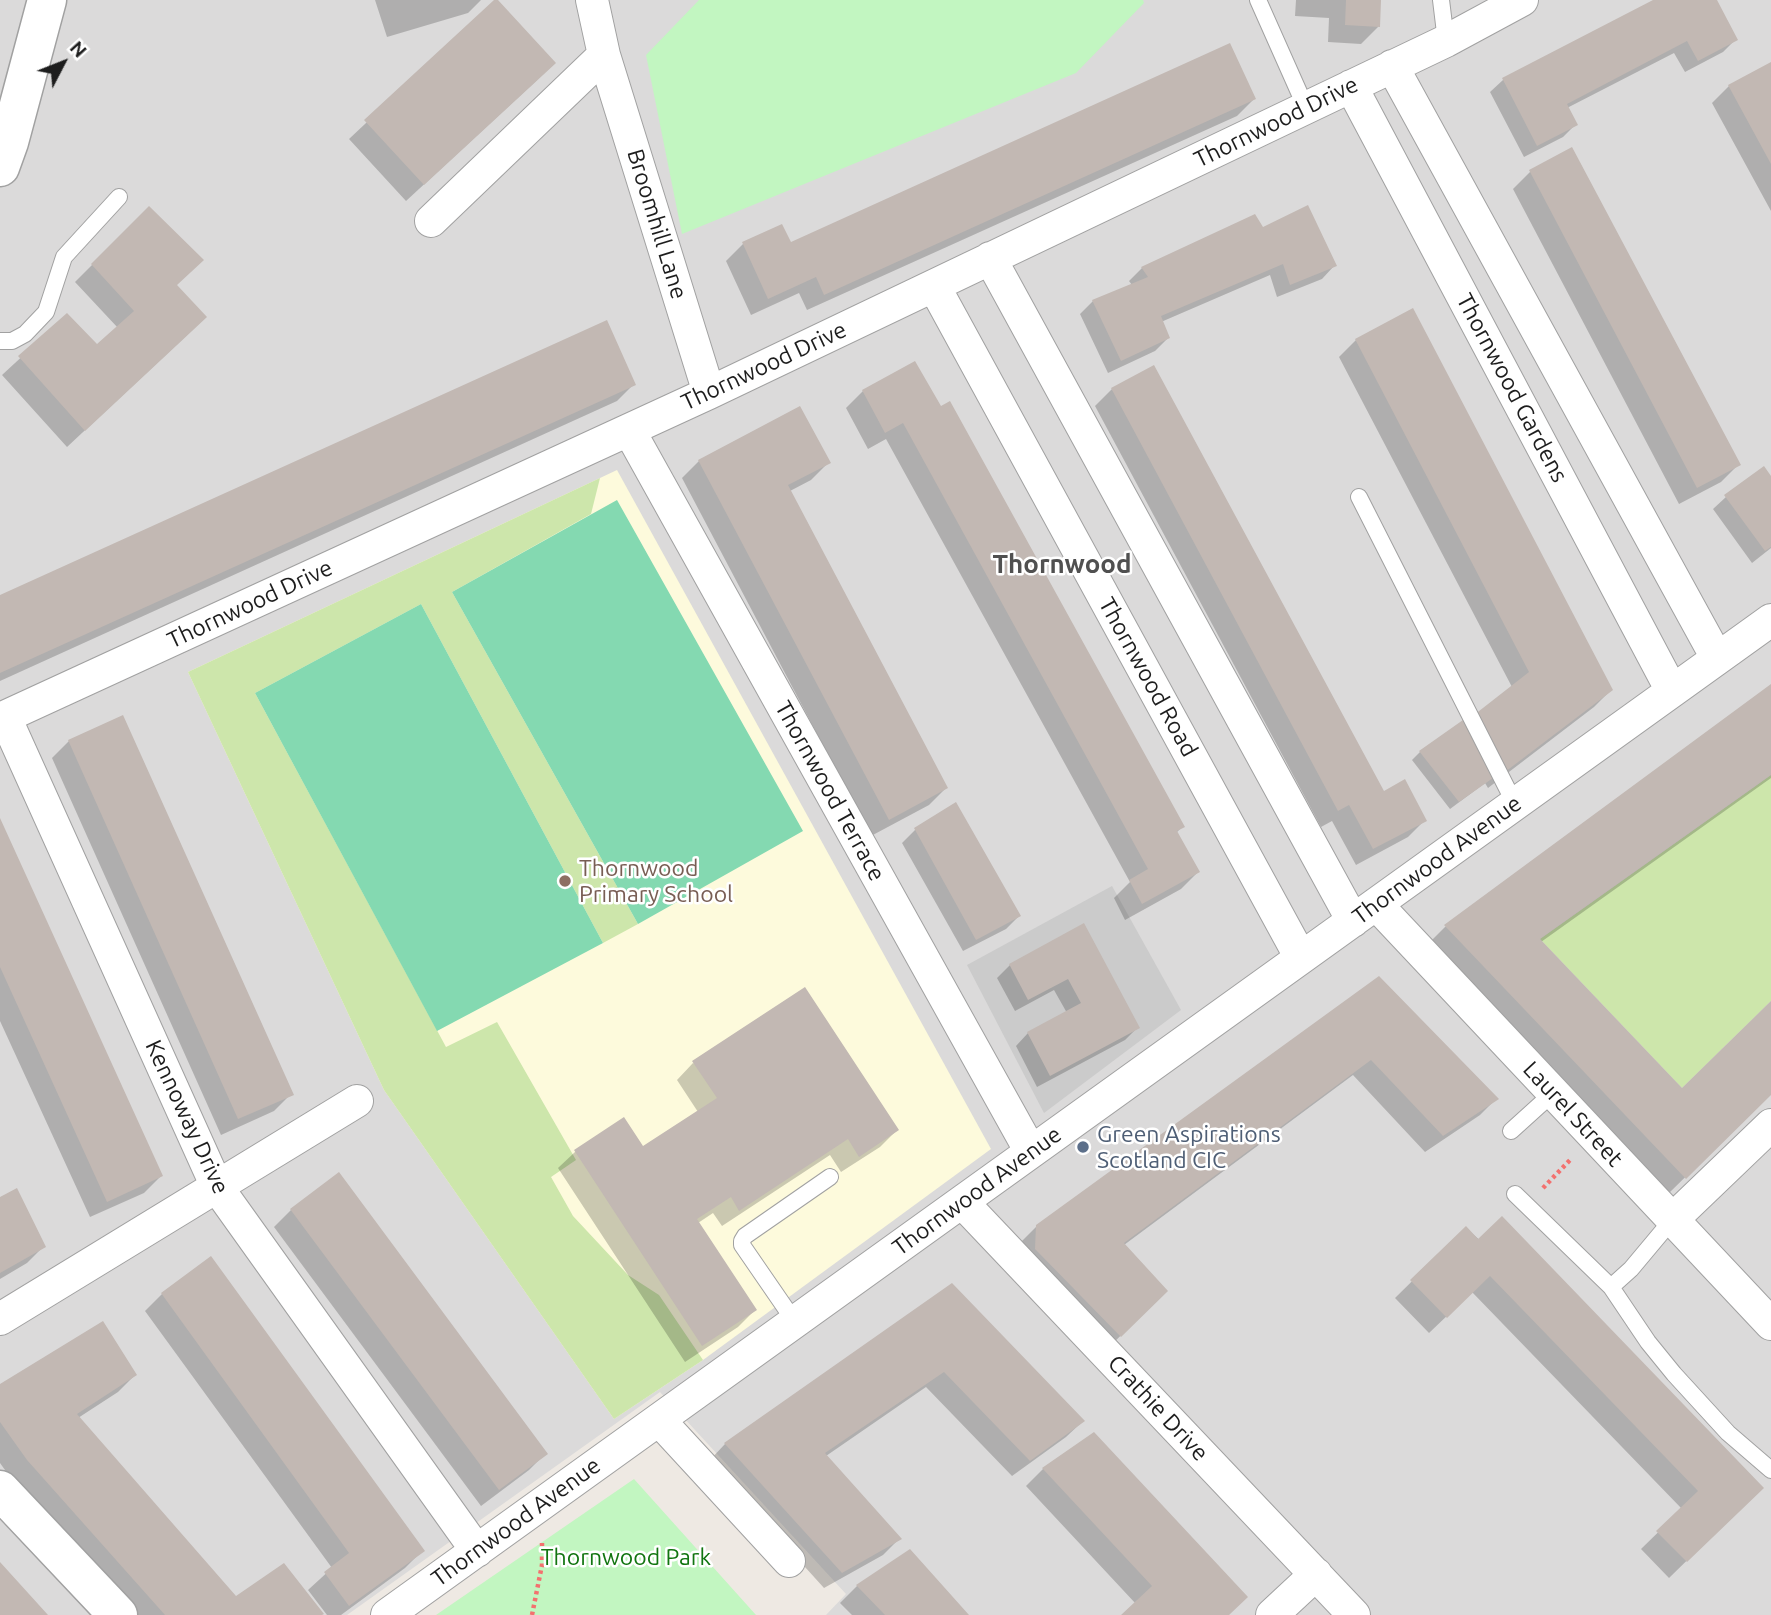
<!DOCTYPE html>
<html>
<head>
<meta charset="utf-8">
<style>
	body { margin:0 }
	#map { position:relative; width:1771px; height:1615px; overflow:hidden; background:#eee9e3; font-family:Ubuntu,sans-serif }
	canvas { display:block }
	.north { position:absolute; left:28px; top:28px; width:70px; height:70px; -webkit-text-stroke:5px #fff; paint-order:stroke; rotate:48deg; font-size:19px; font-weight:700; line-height:28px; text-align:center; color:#1d1d1d }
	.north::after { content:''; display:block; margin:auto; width:24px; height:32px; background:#1d1d1d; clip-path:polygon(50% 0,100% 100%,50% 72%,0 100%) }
</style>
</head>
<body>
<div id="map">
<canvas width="1771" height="1615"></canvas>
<div class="north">N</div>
</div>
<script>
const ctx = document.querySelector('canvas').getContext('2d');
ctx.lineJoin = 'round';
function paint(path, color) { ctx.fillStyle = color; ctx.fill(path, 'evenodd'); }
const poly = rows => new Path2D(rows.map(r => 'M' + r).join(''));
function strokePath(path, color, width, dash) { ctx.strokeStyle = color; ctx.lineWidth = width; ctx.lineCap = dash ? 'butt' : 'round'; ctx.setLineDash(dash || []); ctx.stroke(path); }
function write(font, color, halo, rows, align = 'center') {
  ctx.font = font + ' Ubuntu,sans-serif'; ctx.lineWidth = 5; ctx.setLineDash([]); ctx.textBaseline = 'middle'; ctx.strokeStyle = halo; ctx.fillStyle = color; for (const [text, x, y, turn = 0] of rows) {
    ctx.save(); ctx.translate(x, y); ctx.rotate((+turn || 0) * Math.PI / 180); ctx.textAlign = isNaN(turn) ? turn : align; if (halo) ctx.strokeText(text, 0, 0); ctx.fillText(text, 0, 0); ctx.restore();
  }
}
paint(poly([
	[0,0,1771,0,1771,1615,826,1615,846,1594,660,1392,347,1615,0,1615]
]), '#dbdada');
paint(poly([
	[617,470,991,1149,703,1360,614,1419,384,1090,188,672]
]), '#fdfadc');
paint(poly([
	[1112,886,1181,1010,1044,1113,967,965]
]), '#cbcbcb');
paint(poly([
	[600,478,591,514,452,592,638,924,603,943,421,604,255,693,446,1047,497,1022,576,1160,551,1177,573,1216,628,1275,659,1295,703,1360,614,1419,384,1090,188,672],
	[1771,775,1771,1001,1682,1088,1540,939]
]), '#cde6ab');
paint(poly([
	[699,0,1143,0,1144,3,1076,73,682,234,646,55],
	[634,1479,756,1615,436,1615]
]), '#c2f6c1');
paint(poly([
	[617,500,803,831,638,924,452,592],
	[421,604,603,943,437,1031,255,693]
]), '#84d9b1');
paint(poly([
	[375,0,481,0,468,13,387,37],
	[1296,0,1380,0,1378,27,1361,44,1328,42,1329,18,1295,16],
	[1657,0,1715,0,1736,39,1723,52,1685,72,1674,53,1567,108,1575,125,1563,137,1524,157,1490,92,1503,80],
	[496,1,537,80,406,201,349,139],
	[1771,64,1771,211,1712,103,1729,86],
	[1254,99,1237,116,807,310,799,293,751,315,726,261,743,244,790,244],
	[1572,150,1738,465,1721,482,1679,504,1513,189,1530,172],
	[149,208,175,286,188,334,67,447,2,375,67,315,97,346,118,328,75,282],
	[1255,216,1262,229,1334,266,1322,279,1277,297,1270,275,1161,322,1168,338,1155,351,1108,373,1080,314,1093,301,1132,285,1129,281,1142,268],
	[1356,340,1611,690,1594,707,1488,788,1485,783,1450,809,1412,760,1420,752,1464,727,1475,716,1512,687,1339,357],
	[914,363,1183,826,1176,833,1198,872,1181,889,1125,920,1114,898,1130,882,886,439,868,449,846,408,863,391],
	[634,384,617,401,0,681,0,597],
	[1112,389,1383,793,1425,820,1408,837,1356,865,1332,821,1321,827,1095,406],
	[699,461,828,463,811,480,790,491,946,788,929,805,871,836,682,478],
	[1771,479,1771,548,1752,563,1713,509,1726,497],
	[1771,687,1771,778,1541,942,1682,1090,1771,1003,1771,1093,1668,1194,1428,944,1445,927],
	[122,717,291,1094,274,1111,221,1135,52,758,69,741],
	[956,805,1019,916,1006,929,963,951,902,843,915,830],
	[0,822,161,1176,144,1193,90,1217,0,1021],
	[1084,926,1138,1027,1125,1040,1037,1087,1016,1046,1028,1033,1067,1013,1054,990,1015,1011,997,978,1010,965],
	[1379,979,1496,1099,1480,1115,1425,1152,1353,1075,1124,1245,1166,1291,1103,1353,1019,1244,1037,1226],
	[693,1063,897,1130,880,1147,841,1172,830,1155,722,1226,713,1213,698,1223,755,1310,738,1327,685,1362,558,1168,575,1152,623,1120,643,1148,698,1112,677,1080],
	[338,1175,546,1453,529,1470,481,1506,274,1227,291,1210],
	[0,1199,44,1246,27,1263,0,1279],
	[1466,1228,1761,1488,1669,1578,1641,1549,1682,1509,1472,1292,1429,1333,1395,1298],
	[210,1259,422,1551,405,1568,341,1615,327,1615,308,1590,332,1568,145,1311,162,1294],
	[951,1285,1083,1421,1066,1437,1012,1476,926,1387,826,1456,899,1539,883,1555,824,1588,709,1461,725,1444],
	[135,1375,118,1392,78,1418,236,1598,320,1615,133,1615,10,1477,0,1463,0,1386],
	[1093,1435,1227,1615,1124,1615,1136,1604,1026,1486,1043,1469],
	[909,1551,967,1615,852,1615,840,1603,857,1586]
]), '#0003');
paint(poly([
	[494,0,498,0,556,63,424,185,364,120],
	[1346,0,1381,0,1380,27,1345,25],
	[1653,0,1717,0,1738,40,1698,61,1687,41,1567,104,1578,125,1537,146,1502,78],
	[1230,43,1256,99,824,295,816,277,768,299,742,242,782,224,791,242],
	[1771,62,1771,164,1728,85],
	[1572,147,1741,465,1697,488,1529,170],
	[1308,205,1337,266,1290,285,1283,264,1161,316,1170,338,1121,361,1092,300,1148,277,1141,267,1255,214,1263,227],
	[149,206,204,260,177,285,207,317,85,431,18,356,67,313,97,344,134,311,91,264],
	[1413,308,1613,690,1505,772,1474,715,1529,672,1355,339],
	[607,320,636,385,0,673,0,595],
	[915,361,941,406,950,401,1185,827,1177,831,1200,872,1142,904,1129,880,1148,869,903,423,885,433,862,390],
	[1154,365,1384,791,1405,779,1427,821,1373,849,1349,805,1338,811,1111,388],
	[800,406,831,463,788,485,948,788,889,820,698,460],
	[1764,466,1771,476,1771,547,1765,551,1724,495],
	[1771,684,1771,775,1540,939,1682,1088,1771,1001,1771,1095,1686,1179,1444,925],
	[123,715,294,1095,238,1119,68,740],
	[1463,720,1493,778,1459,802,1419,751],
	[956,802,1021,916,976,940,914,828],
	[0,818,163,1176,107,1202,0,967],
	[1084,923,1140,1028,1050,1076,1027,1032,1081,1003,1068,979,1028,1000,1009,964],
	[1379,976,1499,1099,1443,1136,1371,1060,1124,1243,1168,1291,1121,1337,1035,1249,1036,1225],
	[805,987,899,1130,859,1157,848,1139,739,1211,731,1197,697,1219,757,1310,702,1346,574,1150,624,1117,643,1146,717,1098,692,1061],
	[339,1172,548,1454,499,1490,290,1209],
	[17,1188,46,1247,0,1273,0,1197],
	[1502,1216,1764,1488,1687,1562,1656,1531,1698,1491,1490,1276,1447,1318,1410,1280,1466,1226,1478,1239],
	[211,1256,425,1551,349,1606,324,1572,349,1553,161,1293],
	[952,1283,1085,1421,1030,1461,944,1372,825,1453,902,1539,842,1573,724,1443],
	[103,1321,137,1375,77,1414,236,1596,284,1563,324,1614,322,1615,165,1615,27,1460,0,1422,0,1384],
	[1094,1432,1248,1597,1229,1615,1121,1615,1152,1586,1042,1468],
	[910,1549,969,1615,885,1615,856,1585],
	[0,1562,48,1615,0,1615]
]), '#c2b8b3');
const service = poly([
	[1258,0,1306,108],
	[1441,0,1446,41],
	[0,341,12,341,25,334,46,312,64,257,119,197],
	[1359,497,1515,804],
	[1511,1131,1553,1093],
	[1515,1194,1611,1287,1648,1342,1674,1374,1728,1433,1771,1470],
	[1611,1287,1631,1269,1672,1220],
	[795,1322,742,1245,742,1241,745,1236,830,1177]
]);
const minor = poly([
	[592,0,604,55,709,393],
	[1392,66,1717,658],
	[1351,86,1672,691],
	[431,221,604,55],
	[990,258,1353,921],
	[934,286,1301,958],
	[629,430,1031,1152],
	[5,717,217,1187,477,1551],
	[0,719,709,393,1446,41,1522,0],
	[1376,904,1771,1324],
	[962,1202,1354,1615],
	[1672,1220,1771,1125],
	[0,1319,357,1101],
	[659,1420,789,1561],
	[387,1615,1771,620],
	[1272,1615,1316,1574]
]);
const tertiary = poly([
	[0,167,9,142,47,0],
	[0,1490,118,1615]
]);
strokePath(service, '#a1a1a1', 18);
strokePath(minor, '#a1a1a1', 34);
strokePath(tertiary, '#a1a1a1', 41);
strokePath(poly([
	[1543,1188,1571,1159],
	[532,1615,542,1565,542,1543]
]), '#f3716f', 4.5, [3.5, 3.5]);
strokePath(service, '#fff', 16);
strokePath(minor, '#fff', 32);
strokePath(tertiary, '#fff', 38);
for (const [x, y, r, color] of [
	[565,881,7,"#8d6e63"],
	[1083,1147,7,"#5c6f8a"]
]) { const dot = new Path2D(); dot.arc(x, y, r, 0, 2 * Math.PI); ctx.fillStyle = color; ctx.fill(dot); strokePath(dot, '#fff', 2.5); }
write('23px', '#1d1d1d', '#fff', [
	["Thornwood Drive",1276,122,-26],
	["Broomhill Lane",657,224,73],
	["Thornwood Drive",764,366,-25],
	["Thornwood Gardens",1512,388,62],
	["Thornwood Drive",250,604,-25],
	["Thornwood Road",1148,677,61],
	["Thornwood Terrace",830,791,61],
	["Thornwood Avenue",1437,860,-36],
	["Laurel Street",1573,1114,47],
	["Kennoway Drive",187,1117,65],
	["Thornwood Avenue",977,1191,-36],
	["Crathie Drive",1158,1408,47],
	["Thornwood Avenue",516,1522,-36]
]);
write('23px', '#785e54', '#fff', [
	["Thornwood",579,868],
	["Primary School",579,894]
], 'left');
write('23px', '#4e5e75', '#fff', [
	["Green Aspirations",1097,1134],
	["Scotland CIC",1097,1160]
], 'left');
write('23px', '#117510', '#fff', [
	["Thornwood Park",626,1557]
]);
write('bold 26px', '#505050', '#fff', [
	["Thornwood",1062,564]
]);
</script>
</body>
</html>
